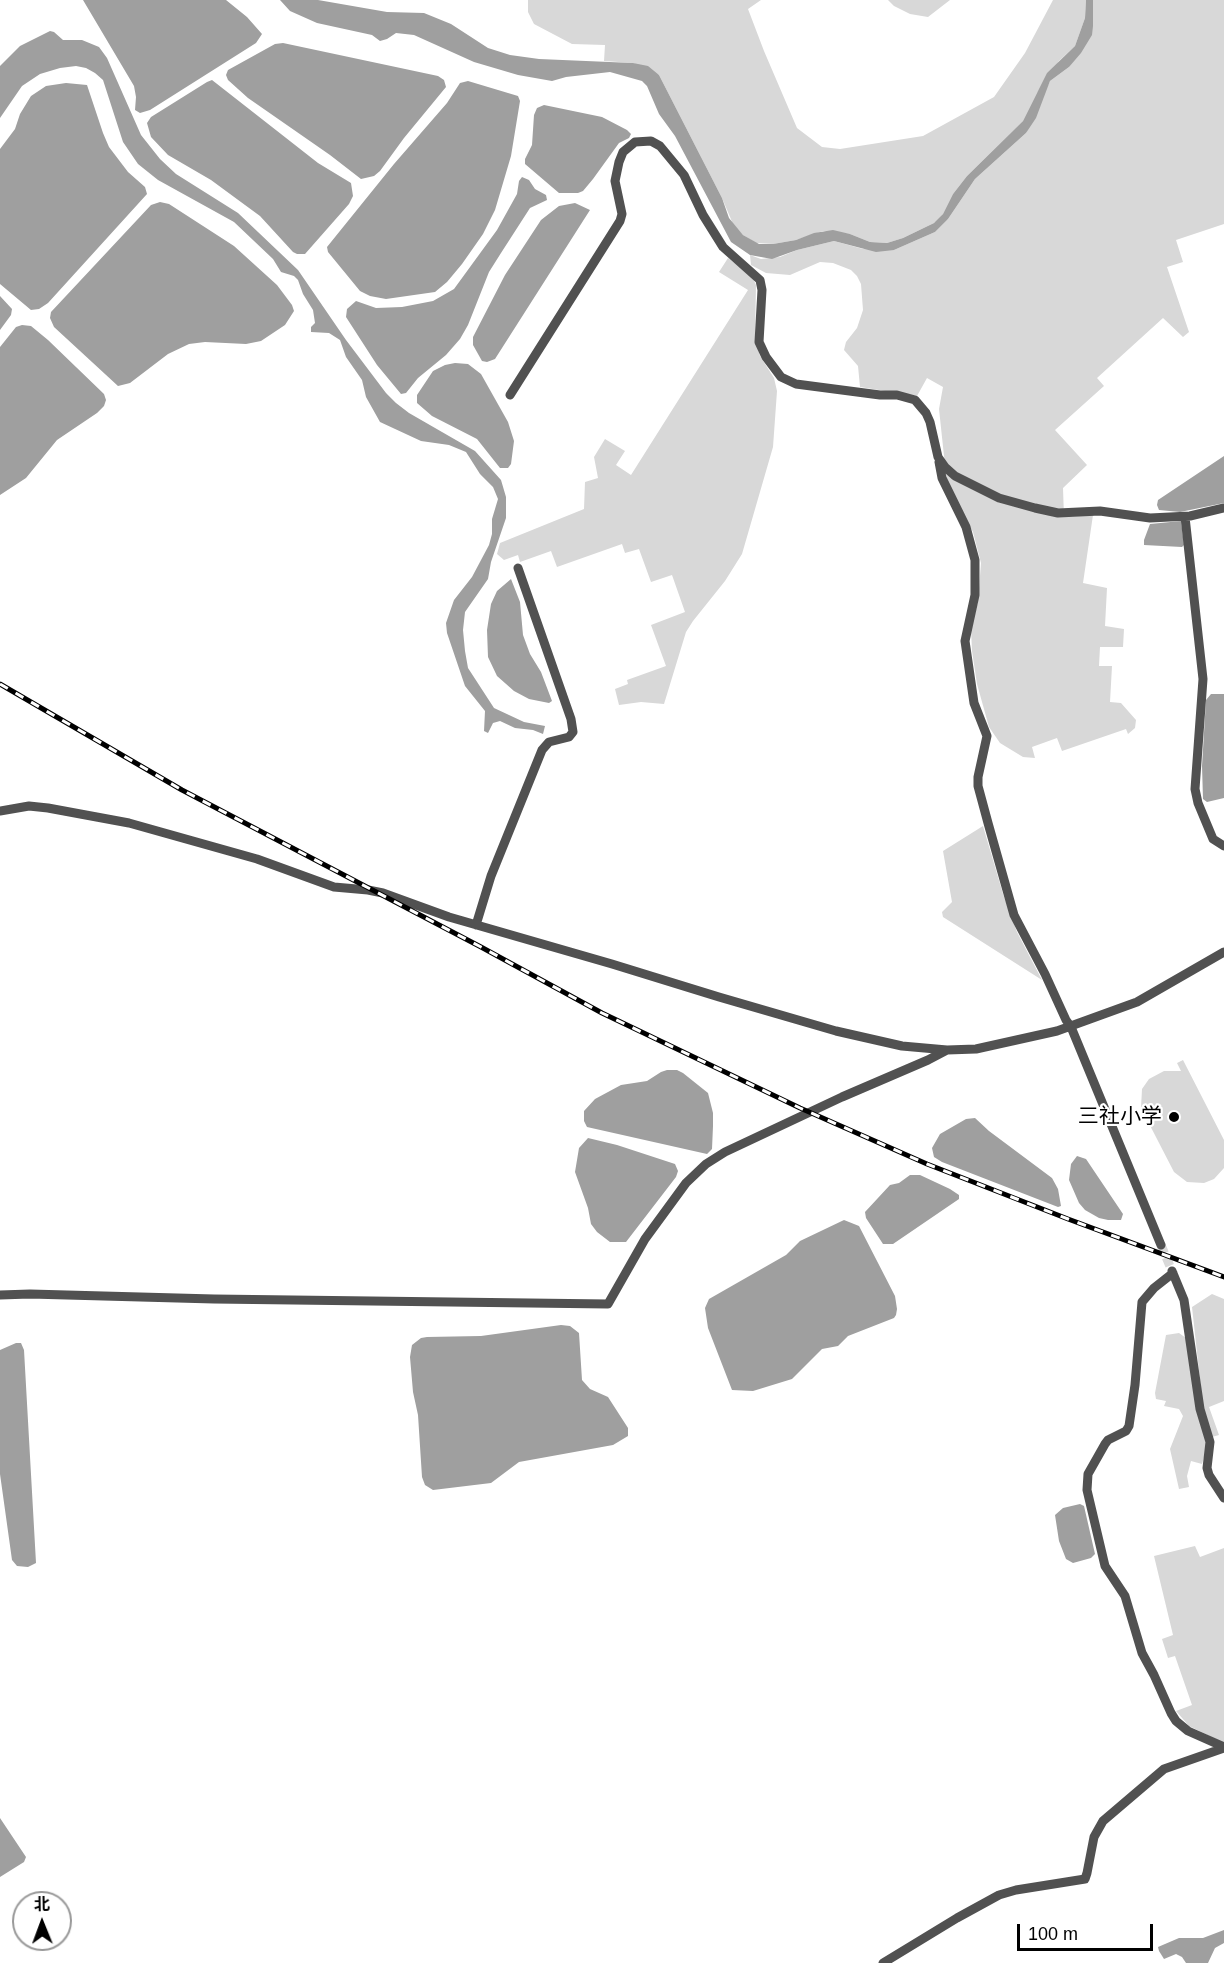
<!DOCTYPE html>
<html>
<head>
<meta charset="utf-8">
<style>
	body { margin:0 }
	#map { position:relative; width:1224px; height:1963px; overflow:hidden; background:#fff; font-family:Arial,"Noto Sans SC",sans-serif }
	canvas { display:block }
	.north { position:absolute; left:12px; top:1891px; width:60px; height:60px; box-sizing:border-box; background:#fff; border:2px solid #999; border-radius:50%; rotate:359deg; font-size:16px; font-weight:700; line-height:24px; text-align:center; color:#000 }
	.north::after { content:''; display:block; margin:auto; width:21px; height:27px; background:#000; clip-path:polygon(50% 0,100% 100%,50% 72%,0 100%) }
	.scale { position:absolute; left:1017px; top:1924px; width:136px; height:27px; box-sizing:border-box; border:3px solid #000; border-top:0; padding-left:8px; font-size:18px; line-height:21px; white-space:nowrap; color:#000; -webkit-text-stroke:4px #fff; paint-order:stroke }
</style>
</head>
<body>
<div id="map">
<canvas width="1224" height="1963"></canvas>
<div class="north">北</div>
<div class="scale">100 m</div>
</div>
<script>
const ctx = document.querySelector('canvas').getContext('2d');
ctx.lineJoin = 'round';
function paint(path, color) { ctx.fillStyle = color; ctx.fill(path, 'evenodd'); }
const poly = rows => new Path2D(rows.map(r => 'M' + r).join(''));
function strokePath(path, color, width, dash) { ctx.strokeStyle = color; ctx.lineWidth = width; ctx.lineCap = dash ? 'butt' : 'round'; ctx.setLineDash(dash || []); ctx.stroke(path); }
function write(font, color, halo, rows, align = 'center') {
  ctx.font = font + ' Arial,"Noto Sans SC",sans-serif'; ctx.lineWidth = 4.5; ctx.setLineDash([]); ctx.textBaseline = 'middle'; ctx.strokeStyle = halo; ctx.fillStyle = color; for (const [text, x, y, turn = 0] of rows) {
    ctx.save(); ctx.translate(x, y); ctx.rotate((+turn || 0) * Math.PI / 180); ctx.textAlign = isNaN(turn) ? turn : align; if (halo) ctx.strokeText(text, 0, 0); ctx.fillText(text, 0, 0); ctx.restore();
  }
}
paint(poly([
	[528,0,761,0,748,9,764,51,797,128,822,147,840,149,923,136,994,97,1025,53,1053,0,1086,0,1085,18,1075,46,1059,61,1037,93,1023,121,967,176,953,194,943,214,938,221,903,238,887,243,870,242,850,234,823,231,796,240,773,244,756,243,743,235,733,224,722,198,659,75,633,63,604,61,605,45,572,44,534,24,528,12],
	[888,0,950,0,928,17,910,14,894,6],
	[1093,0,1224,0,1224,224,1176,240,1183,262,1167,267,1189,332,1183,337,1163,318,1097,378,1104,386,1055,430,1087,465,1063,488,1064,517,1093,515,1083,583,1107,588,1105,626,1124,629,1123,647,1100,647,1099,666,1112,666,1110,702,1121,703,1136,720,1135,728,1128,734,1126,729,1062,751,1057,738,1032,747,1035,758,1023,757,1000,743,989,727,977,684,972,651,971,629,978,602,981,563,973,532,947,484,939,409,943,387,927,378,917,396,860,387,858,366,844,350,846,342,857,328,863,310,861,284,857,276,851,270,833,263,820,262,790,275,766,273,751,265,750,255,761,259,780,257,797,250,834,241,863,249,894,250,935,232,948,219,975,179,1026,133,1050,81,1069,67],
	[728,258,752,276,756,285,755,340,760,356,774,378,777,391,773,447,742,554,725,581,693,621,686,632,664,704,641,702,619,705,615,689,628,684,627,680,666,666,651,625,685,612,672,575,651,582,639,549,625,553,622,544,557,567,551,551,520,562,518,555,504,560,497,554,500,543,584,509,585,482,598,478,594,457,605,439,625,451,616,465,631,475,748,290,719,272],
	[983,826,1003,894,1017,932,1042,980,943,917,942,912,952,902,943,851],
	[1183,1060,1224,1140,1224,1168,1214,1179,1204,1183,1187,1182,1174,1172,1141,1108,1142,1089,1149,1079,1164,1071,1181,1071,1177,1063],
	[1212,1294,1224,1299,1224,1401,1209,1407,1219,1435,1212,1437,1204,1416,1192,1307],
	[1179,1333,1186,1338,1207,1447,1202,1464,1191,1461,1187,1476,1189,1487,1179,1489,1170,1449,1183,1416,1179,1409,1164,1406,1166,1401,1156,1399,1155,1393,1166,1335],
	[1195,1546,1200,1557,1224,1548,1224,1743,1189,1726,1176,1711,1192,1705,1175,1656,1168,1658,1162,1639,1173,1635,1154,1556]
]), '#d8d8d8');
paint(poly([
	[83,0,226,0,247,17,262,34,256,43,150,110,140,113,135,110,136,97,134,86],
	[280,0,318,0,387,12,424,13,451,24,488,48,510,55,539,59,633,63,648,66,659,75,722,198,729,218,743,235,759,244,773,244,796,240,814,233,833,230,850,234,870,242,887,243,903,238,934,223,943,214,953,194,967,176,1023,121,1047,73,1075,46,1085,18,1086,0,1093,0,1093,26,1092,35,1081,53,1069,67,1050,81,1036,118,1026,133,975,179,948,219,935,232,894,250,876,252,834,241,797,250,772,259,750,255,731,242,675,136,659,114,647,86,642,81,610,72,566,77,552,81,518,75,474,62,414,35,396,33,387,39,380,41,372,35,317,23,290,11],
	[50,31,54,32,63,40,82,40,99,47,107,58,141,135,160,159,176,174,238,213,298,270,346,340,386,393,396,403,409,413,475,451,501,480,506,497,506,518,491,562,488,579,465,612,463,630,465,651,468,668,494,708,524,722,545,726,543,734,533,730,515,728,500,721,493,723,488,733,484,731,485,711,465,686,447,633,446,623,454,600,472,577,489,545,492,534,492,519,498,499,493,487,480,474,466,452,449,445,421,441,380,422,366,397,362,380,346,357,340,340,329,333,311,332,311,327,315,323,313,310,303,294,298,280,294,276,281,272,273,259,234,222,158,180,138,164,123,142,103,80,95,73,86,68,76,66,60,68,40,74,22,86,0,118,0,66,20,46],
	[283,43,438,76,444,80,446,87,404,138,380,171,374,176,361,179,330,155,248,98,228,80,226,75,228,70,275,44],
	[212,80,318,163,351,183,353,196,349,204,305,254,297,254,293,252,260,216,245,205,211,180,168,155,151,137,147,123,151,117,207,82],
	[468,81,518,96,520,101,511,156,495,210,483,234,462,264,447,282,435,292,386,299,370,296,360,291,328,252,327,247,394,164,447,103,460,83],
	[66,83,87,85,103,133,109,147,128,172,145,187,147,194,48,303,39,309,31,310,0,284,0,149,15,129,20,114,31,96,46,86],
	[544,105,602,117,627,130,631,134,629,138,619,143,593,179,583,191,578,193,559,193,525,164,525,159,532,145,534,115,537,108],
	[522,177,529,180,535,189,546,195,547,200,530,208,501,253,489,272,468,325,460,339,446,355,418,378,406,393,401,394,377,365,346,317,347,309,356,301,376,308,402,307,433,301,454,289,497,230,517,194,519,181],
	[160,202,169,204,234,246,277,285,292,305,294,311,285,325,261,341,246,344,205,342,189,344,168,354,130,383,118,386,54,327,50,318,51,312,151,205],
	[575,203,590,210,495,359,487,362,482,361,473,345,473,337,505,275,541,220,559,206],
	[0,296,12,309,11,315,0,330],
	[22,325,31,326,48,340,104,394,106,400,104,406,97,413,57,440,26,478,0,495,0,347,16,327],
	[455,363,468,364,481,374,508,422,514,441,511,464,508,468,500,468,477,439,432,416,417,403,417,395,433,371,445,365],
	[1224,456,1224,503,1180,512,1159,510,1157,505,1158,500],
	[1181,521,1184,545,1182,547,1144,545,1144,540,1150,524],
	[511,579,520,602,523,635,530,654,541,672,552,701,549,703,529,699,514,691,497,676,488,657,487,630,491,604,497,591],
	[1211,694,1224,694,1224,798,1207,802,1203,799,1202,766,1206,700],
	[667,1070,677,1070,683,1073,708,1093,713,1113,713,1126,712,1149,707,1154,587,1127,584,1121,584,1111,595,1099,621,1085,647,1081,661,1072],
	[975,1118,989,1131,1052,1178,1058,1189,1061,1206,1058,1207,942,1162,934,1157,932,1148,940,1134,966,1119],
	[588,1138,617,1145,675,1164,678,1171,676,1177,626,1242,610,1242,597,1232,591,1224,588,1208,575,1172,579,1148],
	[1077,1156,1086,1159,1123,1214,1121,1220,1108,1220,1099,1218,1085,1210,1079,1203,1069,1180,1071,1164],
	[910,1175,920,1175,950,1189,959,1195,959,1199,893,1244,883,1244,866,1218,865,1212,890,1185,899,1183],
	[844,1220,859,1226,895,1296,897,1309,896,1315,894,1318,848,1336,838,1346,822,1349,792,1379,753,1391,732,1390,708,1328,705,1308,709,1299,786,1255,800,1241],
	[561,1325,570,1326,579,1333,582,1380,590,1389,608,1397,628,1428,628,1436,613,1445,519,1462,491,1483,433,1490,425,1485,422,1477,418,1415,413,1392,410,1357,412,1345,421,1338,427,1337,481,1336],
	[16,1343,21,1343,24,1350,36,1563,28,1567,17,1566,12,1560,0,1474,0,1350],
	[1080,1504,1084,1506,1095,1554,1091,1558,1073,1563,1066,1559,1059,1541,1055,1515,1063,1508],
	[0,1818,26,1857,24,1862,0,1877],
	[1224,1930,1224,1943,1215,1948,1208,1963,1186,1963,1182,1957,1176,1954,1164,1959,1159,1951,1158,1947,1179,1938,1203,1938]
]), '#9f9f9f');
strokePath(poly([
	[1161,1245,1172,1271]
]), '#d9d9d9', 9, [9, 4.5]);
strokePath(poly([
	[510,395,620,221,622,214,615,181,619,162,623,152,635,142,651,141,660,146,684,175,703,215,723,247,760,280,762,290,759,342,766,357,781,377,796,384,880,395,897,395,915,400,926,413,930,422,938,457,945,467,955,476,999,498,1035,508,1058,513,1100,511,1150,518,1190,516,1224,508],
	[939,462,942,478,966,527,975,560,975,595,965,641,974,703,987,736,978,777,978,786,988,823,1014,915,1045,974,1066,1020,1071,1027,1161,1245],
	[1185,517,1203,679,1195,789,1198,803,1213,839,1224,846],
	[0,811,29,806,48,808,129,823,257,859,334,887,368,890,383,893,449,917,612,964,719,997,836,1031,902,1046,947,1050,976,1049,1057,1031,1137,1002,1224,952],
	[476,925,491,876,542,750,549,742,569,737,573,732,571,719,518,568],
	[1172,1271,1184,1300,1200,1409,1210,1442,1207,1468,1209,1475,1224,1498],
	[1173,1273,1154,1288,1142,1302,1135,1385,1129,1426,1126,1431,1108,1440,1105,1444,1088,1474,1087,1490,1105,1566,1125,1596,1142,1653,1154,1675,1171,1713,1176,1721,1188,1731,1224,1747],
	[0,1295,30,1294,214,1299,608,1304,645,1239,686,1183,706,1164,725,1152,842,1097,928,1060,947,1050],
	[883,1963,957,1918,999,1895,1016,1890,1085,1879,1087,1873,1094,1837,1103,1821,1164,1769,1224,1748]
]), '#515151', 9);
const rail = poly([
	[0,684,182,790,481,947,602,1013,800,1108,927,1164,1068,1219,1224,1277]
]);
strokePath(rail, '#000', 5);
strokePath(rail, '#fff', 3, [9]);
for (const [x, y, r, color] of [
	[1174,1117,6,"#000"]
]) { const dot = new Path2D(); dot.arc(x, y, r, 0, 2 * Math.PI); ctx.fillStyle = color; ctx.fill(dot); strokePath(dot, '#fff', 2); }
write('21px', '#000', '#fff', [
	["三社小学",1162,1117]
], 'right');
</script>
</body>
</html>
